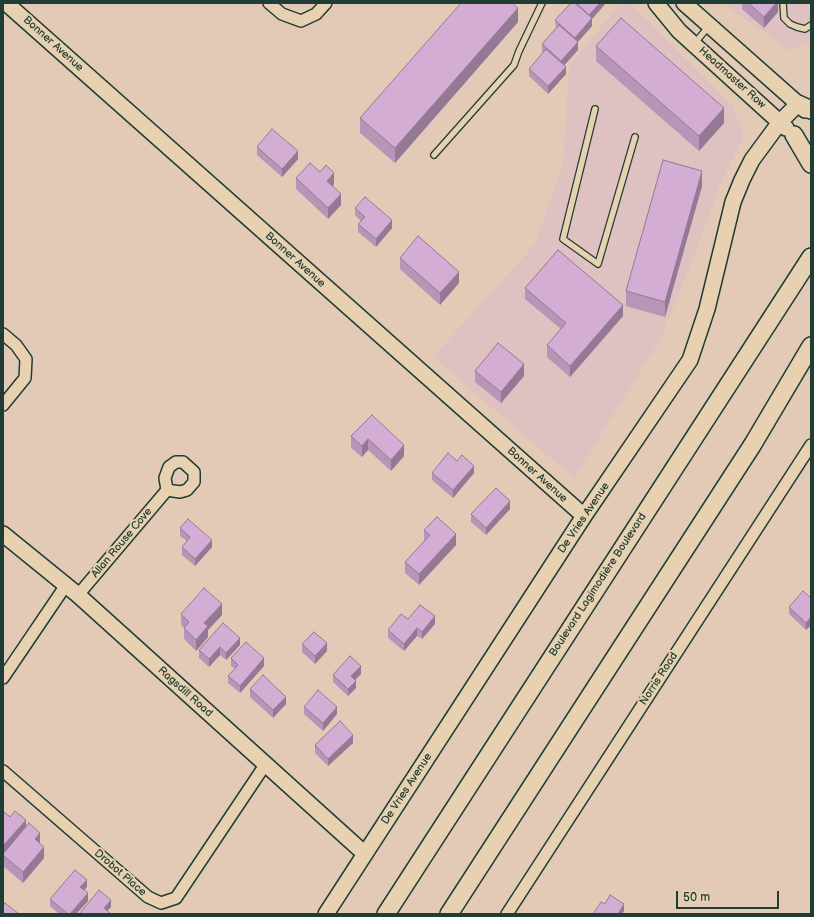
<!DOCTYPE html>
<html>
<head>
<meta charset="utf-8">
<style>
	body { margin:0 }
	#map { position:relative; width:814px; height:917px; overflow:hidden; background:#e3cab7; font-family:"Balsamiq Sans",sans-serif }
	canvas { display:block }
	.frame { position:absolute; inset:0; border:4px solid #1f3d34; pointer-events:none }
	.scale { position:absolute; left:676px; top:891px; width:103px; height:18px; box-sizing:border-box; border:2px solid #1f3d34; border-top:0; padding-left:5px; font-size:12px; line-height:14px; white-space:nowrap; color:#1f3d34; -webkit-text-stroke:3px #e7d1b0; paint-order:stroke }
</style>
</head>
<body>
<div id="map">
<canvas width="814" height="917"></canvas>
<div class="frame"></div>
<div class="scale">50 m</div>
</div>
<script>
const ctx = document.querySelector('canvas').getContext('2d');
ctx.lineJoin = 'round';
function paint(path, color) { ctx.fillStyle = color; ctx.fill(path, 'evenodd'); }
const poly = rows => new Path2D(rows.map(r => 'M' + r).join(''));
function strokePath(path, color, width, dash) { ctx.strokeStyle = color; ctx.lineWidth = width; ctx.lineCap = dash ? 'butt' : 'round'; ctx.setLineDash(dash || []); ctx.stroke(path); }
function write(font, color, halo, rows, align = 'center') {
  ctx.font = font + ' "Balsamiq Sans",sans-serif'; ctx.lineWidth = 4; ctx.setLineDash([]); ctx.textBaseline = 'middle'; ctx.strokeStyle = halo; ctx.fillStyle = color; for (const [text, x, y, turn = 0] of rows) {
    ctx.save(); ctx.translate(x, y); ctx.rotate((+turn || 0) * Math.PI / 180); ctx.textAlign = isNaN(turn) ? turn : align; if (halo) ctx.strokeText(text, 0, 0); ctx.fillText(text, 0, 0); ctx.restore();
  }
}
paint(poly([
	[620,3,630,3,733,106,744,136,720,185,695,254,659,342,574,478,433,357,535,244,563,164,569,66],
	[723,3,811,3,811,42,790,51]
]), '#dec1c0');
const lane = poly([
	[783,3,784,18,790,24,797,27,805,29,811,25],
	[694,44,709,26],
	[595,109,563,239,598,264,635,137],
	[434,155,514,65,519,51,542,3]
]);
const street = poly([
	[269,3,282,14,301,21,316,14,326,3],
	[3,334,16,345,26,359,25,378,3,405],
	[78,595,167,490,165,478,169,467,176,462,183,462,194,472,194,482,187,490,180,492,167,490],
	[3,678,66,585],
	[3,771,148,897,161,903,176,898,265,765],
	[507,914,811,445]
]);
const secondary = poly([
	[6,3,584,516],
	[656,3,679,31,786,128],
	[684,3,805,110],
	[3,534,78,595,365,854],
	[326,914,584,516,690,360,707,309,733,202,742,180,752,160,780,122,798,104]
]);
const primary = poly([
	[798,104,811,110],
	[794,135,811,164],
	[386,914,811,257],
	[449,914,753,444,811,346]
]);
strokePath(lane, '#1f3d34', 8);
strokePath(street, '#1f3d34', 14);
strokePath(secondary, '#1f3d34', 18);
strokePath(primary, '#1f3d34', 20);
strokePath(lane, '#e7d1b0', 5.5);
strokePath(street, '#e7d1b0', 11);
strokePath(secondary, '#e7d1b0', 15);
strokePath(primary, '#e7d1b0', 17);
paint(poly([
	[570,3,606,3,592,19,592,26,578,42,578,50,564,65,566,74,548,94,529,76,529,69,543,53,542,52,542,44,556,28,555,20,570,4],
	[742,3,778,3,778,12,764,28,742,9],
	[518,22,395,163,360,133,360,118],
	[596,46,724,123,699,151,596,61],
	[257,147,298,159,282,177,257,155],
	[320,172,334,184,333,186,341,205,328,219,296,189,296,178],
	[702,186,665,317,626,306,626,291],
	[355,208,392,228,376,247,358,232,358,224,361,221,355,215],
	[400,258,459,283,440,305,400,269],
	[525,288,623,316,570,377,547,357,547,345,561,329,525,299],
	[475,371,524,376,501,403,475,382],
	[372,415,404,456,391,471,368,450,362,457,351,448,351,436],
	[457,461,474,473,453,498,432,480,432,473],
	[510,509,486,535,471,522,471,514],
	[180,528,212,547,195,566,182,555,182,547,187,541,180,536],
	[424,530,456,545,419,585,405,573,405,562,424,541],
	[811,598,811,625,806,630,789,614,789,607],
	[181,614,222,615,208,630,208,637,196,651,184,639,184,628,181,625],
	[408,619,435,624,422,639,417,636,404,651,388,638,388,630],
	[223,623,240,645,226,660,220,655,209,667,199,658,199,650],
	[302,644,327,651,315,664,302,652],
	[231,658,264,666,240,693,228,683,228,676,235,669,231,666],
	[361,674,355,680,356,688,348,696,333,682,333,675],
	[250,689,286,704,273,718,250,697],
	[304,707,337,714,323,731,304,714],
	[353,743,328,766,315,753,315,745],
	[3,811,10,817,26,827,40,843,44,858,23,883,3,866],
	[87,887,84,890,88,901,76,914,59,914,50,906,50,899]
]), '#b695b7');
paint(poly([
	[600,3,606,3,592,19,592,26,575,45,575,38,589,21,589,15],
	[776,3,778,3,778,12,764,28,764,17],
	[518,8,518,22,395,163,395,148],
	[578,42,578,50,561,69,561,61],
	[566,67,566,74,548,94,548,86],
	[724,108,724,123,699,151,699,136],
	[298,151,298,159,282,177,282,169],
	[702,171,702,186,665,317,665,302],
	[334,173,334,184,327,192,327,181],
	[341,194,341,205,328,219,328,208],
	[392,220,392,228,376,247,376,239],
	[459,272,459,283,440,305,440,293],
	[623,305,623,316,570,377,570,366],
	[524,364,524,376,501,403,501,392],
	[368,439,368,450,362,457,362,446],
	[404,445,404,456,391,471,391,460],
	[474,466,474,473,453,498,453,490],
	[510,501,510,509,486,535,486,528],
	[456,534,456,545,419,585,419,574],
	[212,540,212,547,195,566,195,559],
	[222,604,222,615,208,630,208,637,196,651,196,640,204,623],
	[435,616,435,624,422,639,422,632],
	[811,617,811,625,806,630,806,623],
	[417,628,417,636,404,651,404,644],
	[240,638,240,645,226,660,226,653],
	[327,643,327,651,315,664,315,656],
	[220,647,220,655,209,667,209,659],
	[264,658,264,666,240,693,240,686],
	[361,666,361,674,351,684,351,676],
	[356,681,356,688,348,696,348,689],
	[286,697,286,704,273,718,273,710],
	[337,707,337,714,323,731,323,723],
	[353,735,353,743,328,766,328,759],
	[26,820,26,831,3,855,3,846],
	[40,833,40,844,35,839],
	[44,847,44,858,23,883,23,872],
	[87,880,87,887,80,895,80,887],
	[88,893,88,901,76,914,70,914],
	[111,900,111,907,105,914,104,908],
	[624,904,624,911,622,914,618,914]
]), '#947995');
const building = poly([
	[461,3,512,3,518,8,395,148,360,118,461,3],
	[571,3,575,3,592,18,575,38,555,20,571,3],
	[576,3,600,3,589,15,576,3],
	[748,3,776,3,764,17,748,3],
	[621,18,724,108,699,136,596,46,621,18],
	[559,25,578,42,561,61,542,44,559,25],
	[546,49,566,67,548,86,529,69,546,49],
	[272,129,298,151,282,169,257,147,272,129],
	[663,160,702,171,665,302,626,291,663,160],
	[310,163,320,172,326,165,334,173,327,181,341,194,328,208,296,178,310,163],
	[365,197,392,220,376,239,358,224,365,217,355,208,365,197],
	[418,236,459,272,440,293,400,258,418,236],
	[558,250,623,305,570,366,547,345,566,323,525,288,558,250],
	[498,343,524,364,501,392,475,371,498,343],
	[372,415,404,445,391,460,368,439,362,446,351,436,372,415],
	[448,453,457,461,462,455,474,466,453,490,432,473,448,453],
	[496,488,510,501,486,528,471,514,496,488],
	[437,517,456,534,419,574,405,562,430,535,424,530,437,517],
	[188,519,212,540,195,559,182,547,190,537,180,528,188,519],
	[204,588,222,604,204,623,208,626,196,640,184,628,189,622,181,614,204,588],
	[803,591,811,598,811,617,806,623,789,607,803,591],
	[420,605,435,616,422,632,417,628,404,644,388,630,401,614,408,619,420,605],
	[223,623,240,638,226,653,220,647,209,659,199,650,223,623],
	[314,632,327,643,315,656,302,644,314,632],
	[246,642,264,658,240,686,228,676,238,665,231,658,246,642],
	[350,656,361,666,351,676,356,681,348,689,333,675,350,656],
	[263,675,286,697,273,710,250,689,263,675],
	[318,690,337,707,323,723,304,707,318,690],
	[340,721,353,735,328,759,315,745,340,721],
	[3,811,10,817,15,811,26,820,3,846,3,811],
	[29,823,40,833,35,839,44,847,23,872,3,855,3,854,29,823],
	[75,870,87,880,80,887,88,893,70,914,68,914,50,899,75,870],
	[99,890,111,900,104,908,111,914,79,914,99,890],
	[610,895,624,904,618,914,593,914,601,902,605,904,610,895],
	[5,903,19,914,3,914,3,906,5,903]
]);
paint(building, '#d4add5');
strokePath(building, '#947995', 1);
write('11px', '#1f3d34', '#e7d1b0', [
	["Bonner Avenue",53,44,42],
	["Headmaster Row",732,78,42],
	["Bonner Avenue",295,260,42],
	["Bonner Avenue",537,475,42],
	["De Vries Avenue",584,518,-56],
	["Allan Rouse Cove",122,543,-50],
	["Boulevard Lagimodière Boulevard",598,585,-57],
	["Norris Road",659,679,-57],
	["Ragsdill Road",185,692,42],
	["De Vries Avenue",407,789,-57],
	["Drobot Place",120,873,41]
]);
</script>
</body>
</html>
